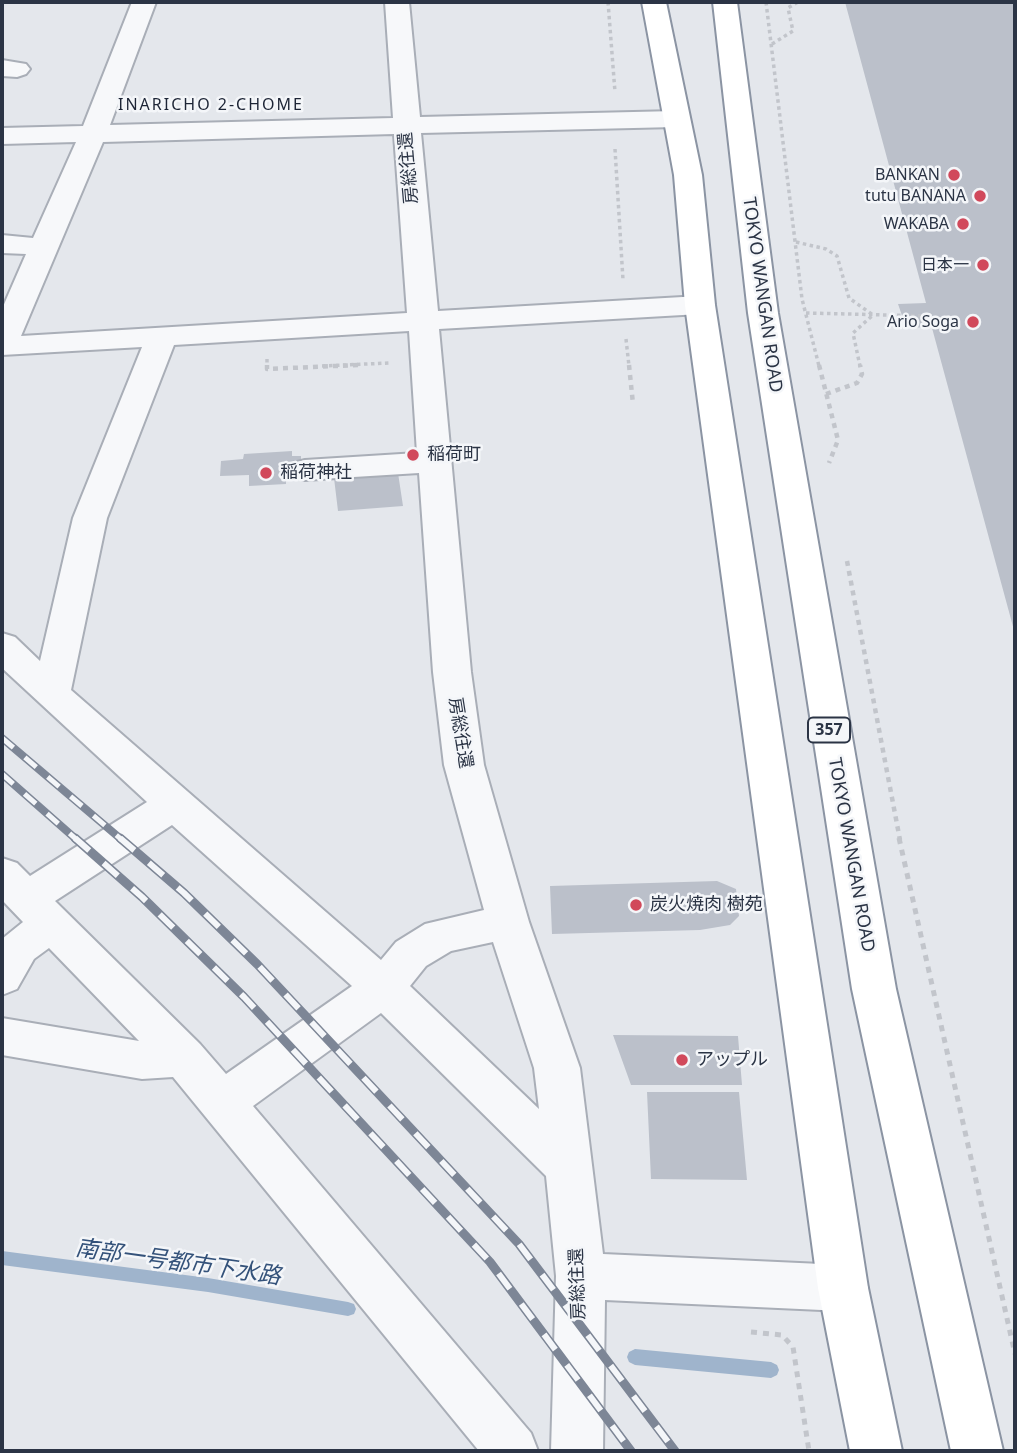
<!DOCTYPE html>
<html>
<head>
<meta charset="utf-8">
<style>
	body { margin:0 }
	#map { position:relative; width:1017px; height:1453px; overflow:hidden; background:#e4e7ec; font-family:"Noto Sans",sans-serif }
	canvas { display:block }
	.frame { position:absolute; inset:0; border:4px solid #2b3445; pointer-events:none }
</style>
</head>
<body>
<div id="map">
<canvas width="1017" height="1453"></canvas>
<div class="frame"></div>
</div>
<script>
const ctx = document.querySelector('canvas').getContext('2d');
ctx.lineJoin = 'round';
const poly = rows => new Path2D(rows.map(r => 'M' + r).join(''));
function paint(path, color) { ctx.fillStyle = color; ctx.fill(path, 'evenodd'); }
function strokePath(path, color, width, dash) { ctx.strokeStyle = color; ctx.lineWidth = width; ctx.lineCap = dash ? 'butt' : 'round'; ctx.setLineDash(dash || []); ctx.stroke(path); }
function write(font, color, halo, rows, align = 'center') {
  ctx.font = font + ' "Noto Sans","Noto Sans JP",sans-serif'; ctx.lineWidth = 5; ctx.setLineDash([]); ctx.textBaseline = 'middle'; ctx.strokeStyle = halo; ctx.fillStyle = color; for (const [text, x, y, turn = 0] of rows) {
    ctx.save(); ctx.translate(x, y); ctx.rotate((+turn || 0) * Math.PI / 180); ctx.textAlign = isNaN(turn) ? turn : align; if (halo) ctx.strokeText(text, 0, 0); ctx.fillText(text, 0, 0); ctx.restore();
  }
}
paint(poly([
	[2,1251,208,1278,348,1302,354,1304,356,1309,354,1314,348,1316,208,1292,2,1265,2,1251],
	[635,1349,771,1362,777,1365,779,1370,777,1375,771,1378,635,1365,629,1362,627,1357,629,1352,635,1349]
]), '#9fb4cc');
paint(poly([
	[845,2,1015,2,1015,634,932,328,906,327,898,304,926,303],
	[292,451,292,456,301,456,301,479,286,479,286,484,249,486,249,475,220,476,221,461,243,459,244,454],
	[398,473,403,506,338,511,334,478],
	[717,881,736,889,739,916,730,925,700,930,552,934,550,886],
	[613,1035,738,1036,742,1085,631,1085],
	[647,1092,739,1092,747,1180,651,1179]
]), '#bbc0ca');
const minor = poly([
	[132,2,156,2,110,125,393,118,385,2,409,2,420,117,676,111,685,113,689,119,685,125,676,127,421,133,438,311,700,296,711,299,715,305,711,311,700,314,439,329,471,672,484,765,529,922,580,1068,603,1254,843,1265,861,1272,868,1288,861,1304,843,1311,605,1300,603,1451,551,1451,556,1276,546,1176,381,1013,253,1106,531,1433,538,1451,479,1451,173,1077,142,1079,2,1055,2,1018,139,1041,49,948,34,959,17,989,2,995,2,939,23,922,2,900,2,858,17,863,30,876,147,802,2,668,2,633,15,637,40,661,73,518,142,347,2,355,2,309,26,254,2,253,2,235,33,238,76,142,2,144,2,128,83,126,132,2],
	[394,134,407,313,21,336,103,142,394,134],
	[409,331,417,453,305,460,293,463,288,470,293,477,305,480,419,473,433,672,444,765,484,910,425,924,396,942,381,960,71,690,107,518,174,345,409,331],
	[172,825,352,986,226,1074,200,1044,55,901,172,825],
	[493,942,534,1068,539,1109,410,986,426,966,451,951,493,942],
	[2,60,26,64,30,69,26,74,17,77,2,76,2,60]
]);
const highway = poly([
	[642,2,666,2,702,175,715,305,868,1288,902,1451,850,1451,818,1288,685,305,674,175,642,2],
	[713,2,737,2,778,313,896,989,1003,1451,951,1451,852,989,748,313,713,2]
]);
strokePath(minor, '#a9aeb7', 4);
strokePath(highway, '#8b94a3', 4);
strokePath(poly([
	[608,2,615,92],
	[766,2,802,299,819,366],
	[772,44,793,31,788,8,798,2],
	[615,149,623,280],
	[796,242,826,249,837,256,849,298,873,315,853,333,860,366],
	[806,313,929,316],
	[626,339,629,366],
	[267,359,267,366],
	[322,366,389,363]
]), '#c2c5cb', 3.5, [3.5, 3.5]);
strokePath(poly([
	[267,365,267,369,358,365],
	[629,365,633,404],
	[819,365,838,440,829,463],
	[826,394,857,383,862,374,860,365],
	[847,561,900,840]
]), '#c2c5cb', 4.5, [5, 5]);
strokePath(poly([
	[899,838,1015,1354],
	[751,1332,782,1335,793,1347,809,1451]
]), '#c2c5cb', 5, [6, 6]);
paint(minor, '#f7f8fa');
paint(highway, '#fff');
const railFar1 = poly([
	[2,738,122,840],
	[2,774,77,840]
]);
const rail = poly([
	[75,838,142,897,244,997,490,1262,631,1451],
	[120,838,184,893,257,964,519,1244,675,1451]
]);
strokePath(railFar1, '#7d8696', 8);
strokePath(rail, '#7d8696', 9);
strokePath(railFar1, '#f4f6f9', 5, [15]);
strokePath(rail, '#f4f6f9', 6, [19]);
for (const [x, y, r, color] of [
	[954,175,7,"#d1495b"],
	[980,196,7,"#d1495b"],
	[963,224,7,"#d1495b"],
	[983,265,7,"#d1495b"],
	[973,322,7,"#d1495b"],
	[413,455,7,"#d1495b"],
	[266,473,7,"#d1495b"],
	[636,905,7,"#d1495b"],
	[682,1060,7,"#d1495b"]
]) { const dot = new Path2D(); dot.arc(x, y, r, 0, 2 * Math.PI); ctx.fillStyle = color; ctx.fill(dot); strokePath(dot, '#f4f6f9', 2.5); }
ctx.letterSpacing = '2px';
write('16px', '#1d2536', '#f4f6f9', [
	["INARICHO 2-CHOME",211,105]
]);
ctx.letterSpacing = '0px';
write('16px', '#2b3445', '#f4f6f9', [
	["BANKAN",940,175],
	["tutu BANANA",966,196],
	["WAKABA",949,224],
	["日本一",969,265],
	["Ario Soga",959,322]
], 'right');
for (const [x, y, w] of [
	[829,730,42]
]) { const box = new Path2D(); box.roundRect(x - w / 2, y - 12.5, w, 25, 5); ctx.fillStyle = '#f4f6f9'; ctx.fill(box); strokePath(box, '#2b3445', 2); }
write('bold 16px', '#2b3445', null, [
	["357",829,730]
]);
write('18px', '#2b3445', '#f4f6f9', [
	["房総往還",409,168,-95],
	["TOKYO WANGAN ROAD",762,295,82],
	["房総往還",460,733,81],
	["TOKYO WANGAN ROAD",851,855,80],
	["房総往還",578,1284,-92]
]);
write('18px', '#2b3445', '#f4f6f9', [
	["稲荷町",427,455],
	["稲荷神社",280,473],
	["炭火焼肉 樹苑",650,905],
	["アップル",696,1060]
], 'left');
write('italic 23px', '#34527a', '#f4f6f9', [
	["南部一号都市下水路",178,1263,8]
]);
</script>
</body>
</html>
